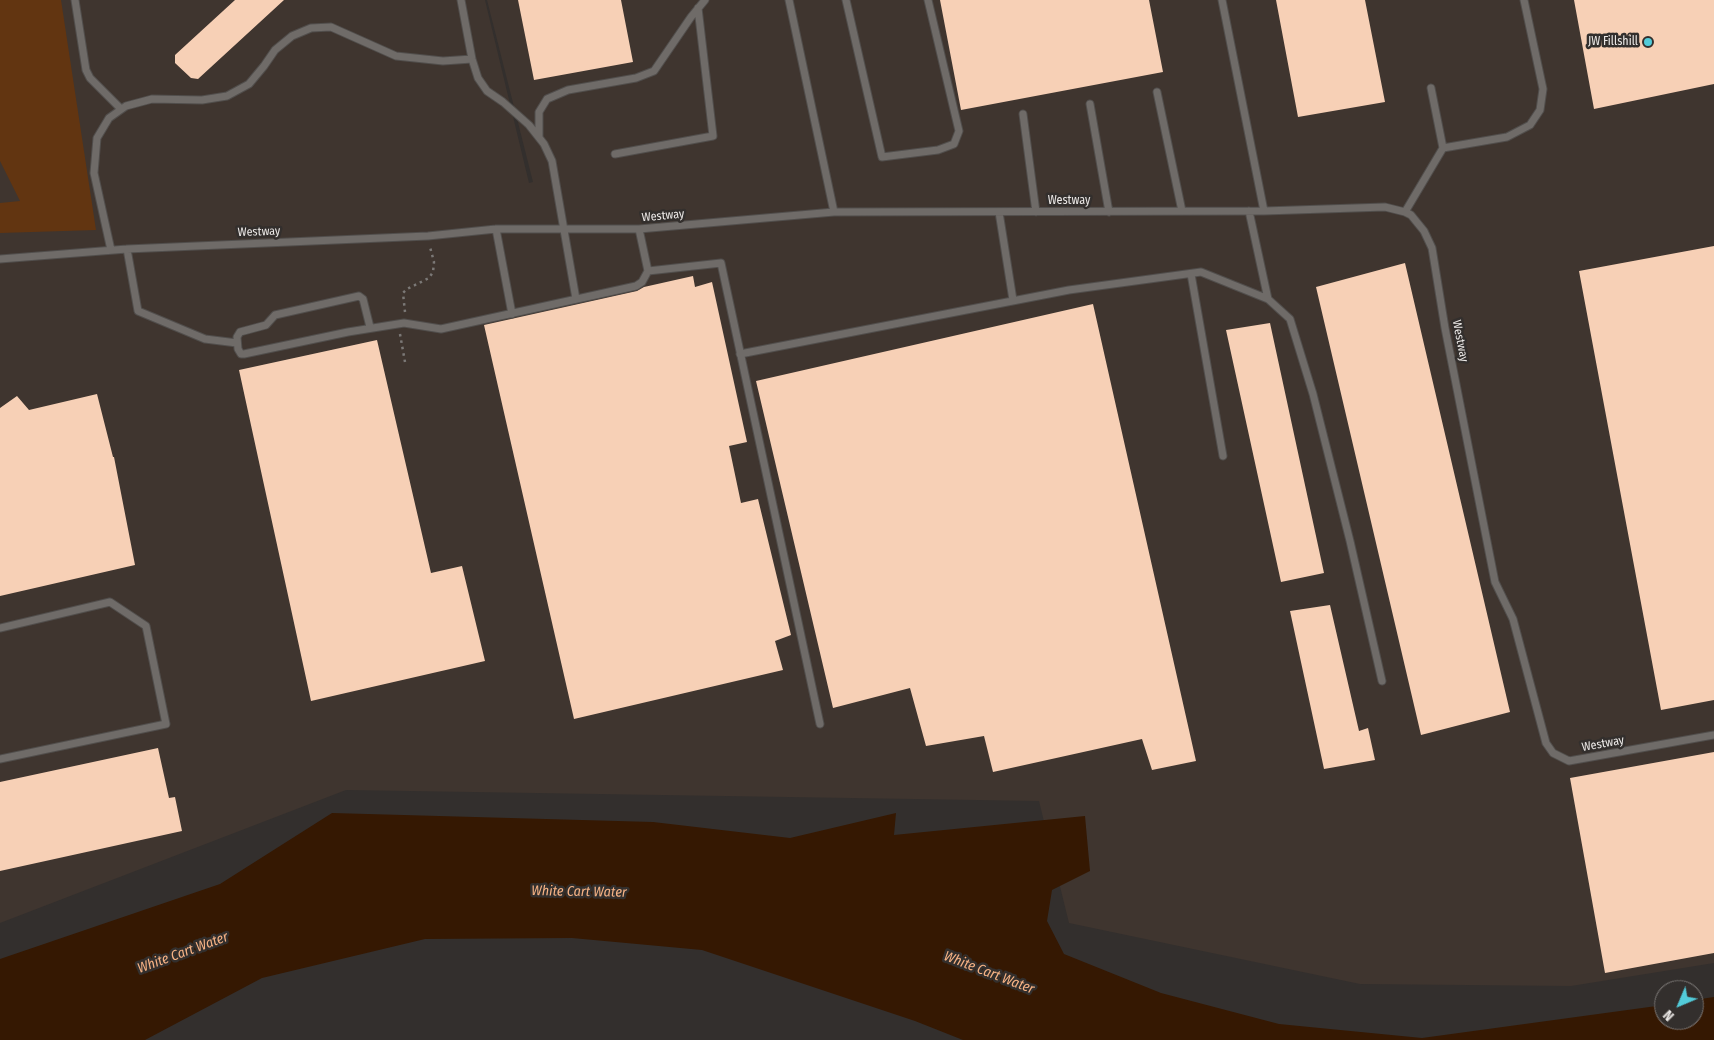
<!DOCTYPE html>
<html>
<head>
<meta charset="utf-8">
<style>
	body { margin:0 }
	#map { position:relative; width:1714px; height:1040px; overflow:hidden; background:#332f2d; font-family:"Fira Sans Condensed",sans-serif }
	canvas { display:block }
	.north { position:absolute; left:1654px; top:980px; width:50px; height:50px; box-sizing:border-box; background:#332f2d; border:1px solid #7d7977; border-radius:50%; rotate:225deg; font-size:14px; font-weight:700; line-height:20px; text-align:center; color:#ece9e7 }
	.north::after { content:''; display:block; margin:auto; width:18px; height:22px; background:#52cbd9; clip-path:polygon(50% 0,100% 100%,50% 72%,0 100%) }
</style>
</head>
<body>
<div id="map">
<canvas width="1714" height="1040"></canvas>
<div class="north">N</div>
</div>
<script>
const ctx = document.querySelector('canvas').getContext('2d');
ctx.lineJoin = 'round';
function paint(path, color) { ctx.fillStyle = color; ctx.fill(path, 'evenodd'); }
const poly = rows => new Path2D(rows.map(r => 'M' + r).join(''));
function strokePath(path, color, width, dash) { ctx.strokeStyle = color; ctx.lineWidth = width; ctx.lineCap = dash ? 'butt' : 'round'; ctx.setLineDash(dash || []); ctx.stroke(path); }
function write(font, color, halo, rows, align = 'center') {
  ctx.font = font + ' "Fira Sans Condensed",sans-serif'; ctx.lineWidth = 5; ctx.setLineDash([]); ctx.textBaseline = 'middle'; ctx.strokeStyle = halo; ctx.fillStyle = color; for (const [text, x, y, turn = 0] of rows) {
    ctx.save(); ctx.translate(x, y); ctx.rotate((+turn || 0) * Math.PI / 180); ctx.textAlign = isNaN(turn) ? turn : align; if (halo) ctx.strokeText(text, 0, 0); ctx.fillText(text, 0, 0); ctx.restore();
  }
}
paint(poly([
	[0,0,485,0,529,183,533,182,487,0,1714,0,1714,963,1571,986,1360,984,1069,923,1039,801,346,790,0,923]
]), '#3f352f');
paint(poly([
	[0,0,61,0,96,230,0,233,0,203,20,201,0,161]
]), '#623511');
paint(poly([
	[332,813,653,822,790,838,896,813,894,835,1085,816,1090,871,1052,890,1047,921,1064,954,1161,993,1279,1024,1422,1038,1664,1005,1664,1020,1694,1020,1694,1000,1714,997,1714,1040,963,1040,915,1021,702,950,572,938,425,939,262,978,145,1040,0,1040,0,959,220,884]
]), '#351802');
paint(poly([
	[235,0,284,0,198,79,191,78,175,63,175,55],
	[518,0,621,0,633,62,534,80],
	[940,0,1149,0,1163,72,961,110],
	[1276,0,1365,0,1385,102,1298,117],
	[1574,0,1714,0,1714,84,1594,109],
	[1714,246,1714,700,1661,710,1579,271],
	[1405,263,1510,712,1421,735,1316,287],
	[693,276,695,287,712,282,747,442,729,446,741,503,758,499,791,635,775,641,783,670,574,719,484,325,637,291,644,287],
	[1093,304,1196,761,1152,770,1142,739,993,772,984,736,926,746,910,688,833,708,756,381],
	[1270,323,1324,573,1281,582,1226,330],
	[377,340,431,573,462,566,485,661,311,701,239,370],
	[97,394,113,457,114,457,135,565,0,596,0,408,17,396,29,410],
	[1330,605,1359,731,1368,728,1375,760,1324,769,1290,611],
	[158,748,169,798,175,797,182,831,0,871,0,782],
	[1714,752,1714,953,1605,973,1570,778]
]), '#f7d0b6');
const lane = poly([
	[75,0,86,70,90,78,121,109],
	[461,0,472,59,478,78,487,91,503,102,529,125,544,144,552,161,576,299],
	[789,0,834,212],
	[846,0,882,157,938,150,954,144,959,131,928,0],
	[1222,0,1264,211],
	[1431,88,1443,148],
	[1157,92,1182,211],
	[1090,104,1109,212],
	[1023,114,1036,212],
	[539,137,539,112,547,99,568,90,636,78,654,71,691,17,705,0],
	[615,154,713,136,698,8],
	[1249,211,1268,299],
	[999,212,1013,300],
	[1405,212,1443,148,1507,137,1530,125,1540,110,1543,89,1524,0],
	[496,229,512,314],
	[639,229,648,271,721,263,820,724],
	[127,249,138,311,205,339,237,343],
	[111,250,94,173,97,138,109,118,126,106,152,99,202,100,227,96,249,84,264,66,275,50,292,36,311,28,331,27,396,56,443,61,472,59],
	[0,259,127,249,428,236,496,229,639,229,834,212,1264,211,1385,207,1405,212,1411,215,1424,231,1432,248,1445,328,1495,582,1513,619,1546,743,1553,753,1569,761,1714,735],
	[1191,274,1223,456],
	[370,327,363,299,359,296,275,315,266,325,240,332,237,337,238,349,241,354,244,354,348,332,404,323,441,329,636,286,642,282,648,271],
	[740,354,1069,290,1201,272,1268,299,1290,319,1313,394,1350,541,1382,681],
	[0,628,110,602,146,626,166,724,0,759]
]);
strokePath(lane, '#514e4c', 9);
strokePath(poly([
	[405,312,403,293,407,289,429,278,433,272,434,262,430,247],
	[400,334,405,362]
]), '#7b7876', 2.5, [2.5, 4]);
strokePath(lane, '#6f6b68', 7);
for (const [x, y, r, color] of [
	[1648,42,5,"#52cbd9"]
]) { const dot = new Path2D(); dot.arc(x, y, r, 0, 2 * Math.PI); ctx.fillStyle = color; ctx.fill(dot); strokePath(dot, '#332f2d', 2); }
write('12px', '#ece9e7', '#332f2d', [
	["JW Fillshill",1638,42]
], 'right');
write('12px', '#ece9e7', '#332f2d', [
	["Westway",1069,201],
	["Westway",663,216,-5],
	["Westway",259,232,-2],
	["Westway",1460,341,79],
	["Westway",1603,744,-10]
]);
write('italic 14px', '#f7b385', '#332f2d', [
	["White Cart Water",579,892,1],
	["White Cart Water",183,953,-20],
	["White Cart Water",989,973,21]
]);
</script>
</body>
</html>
